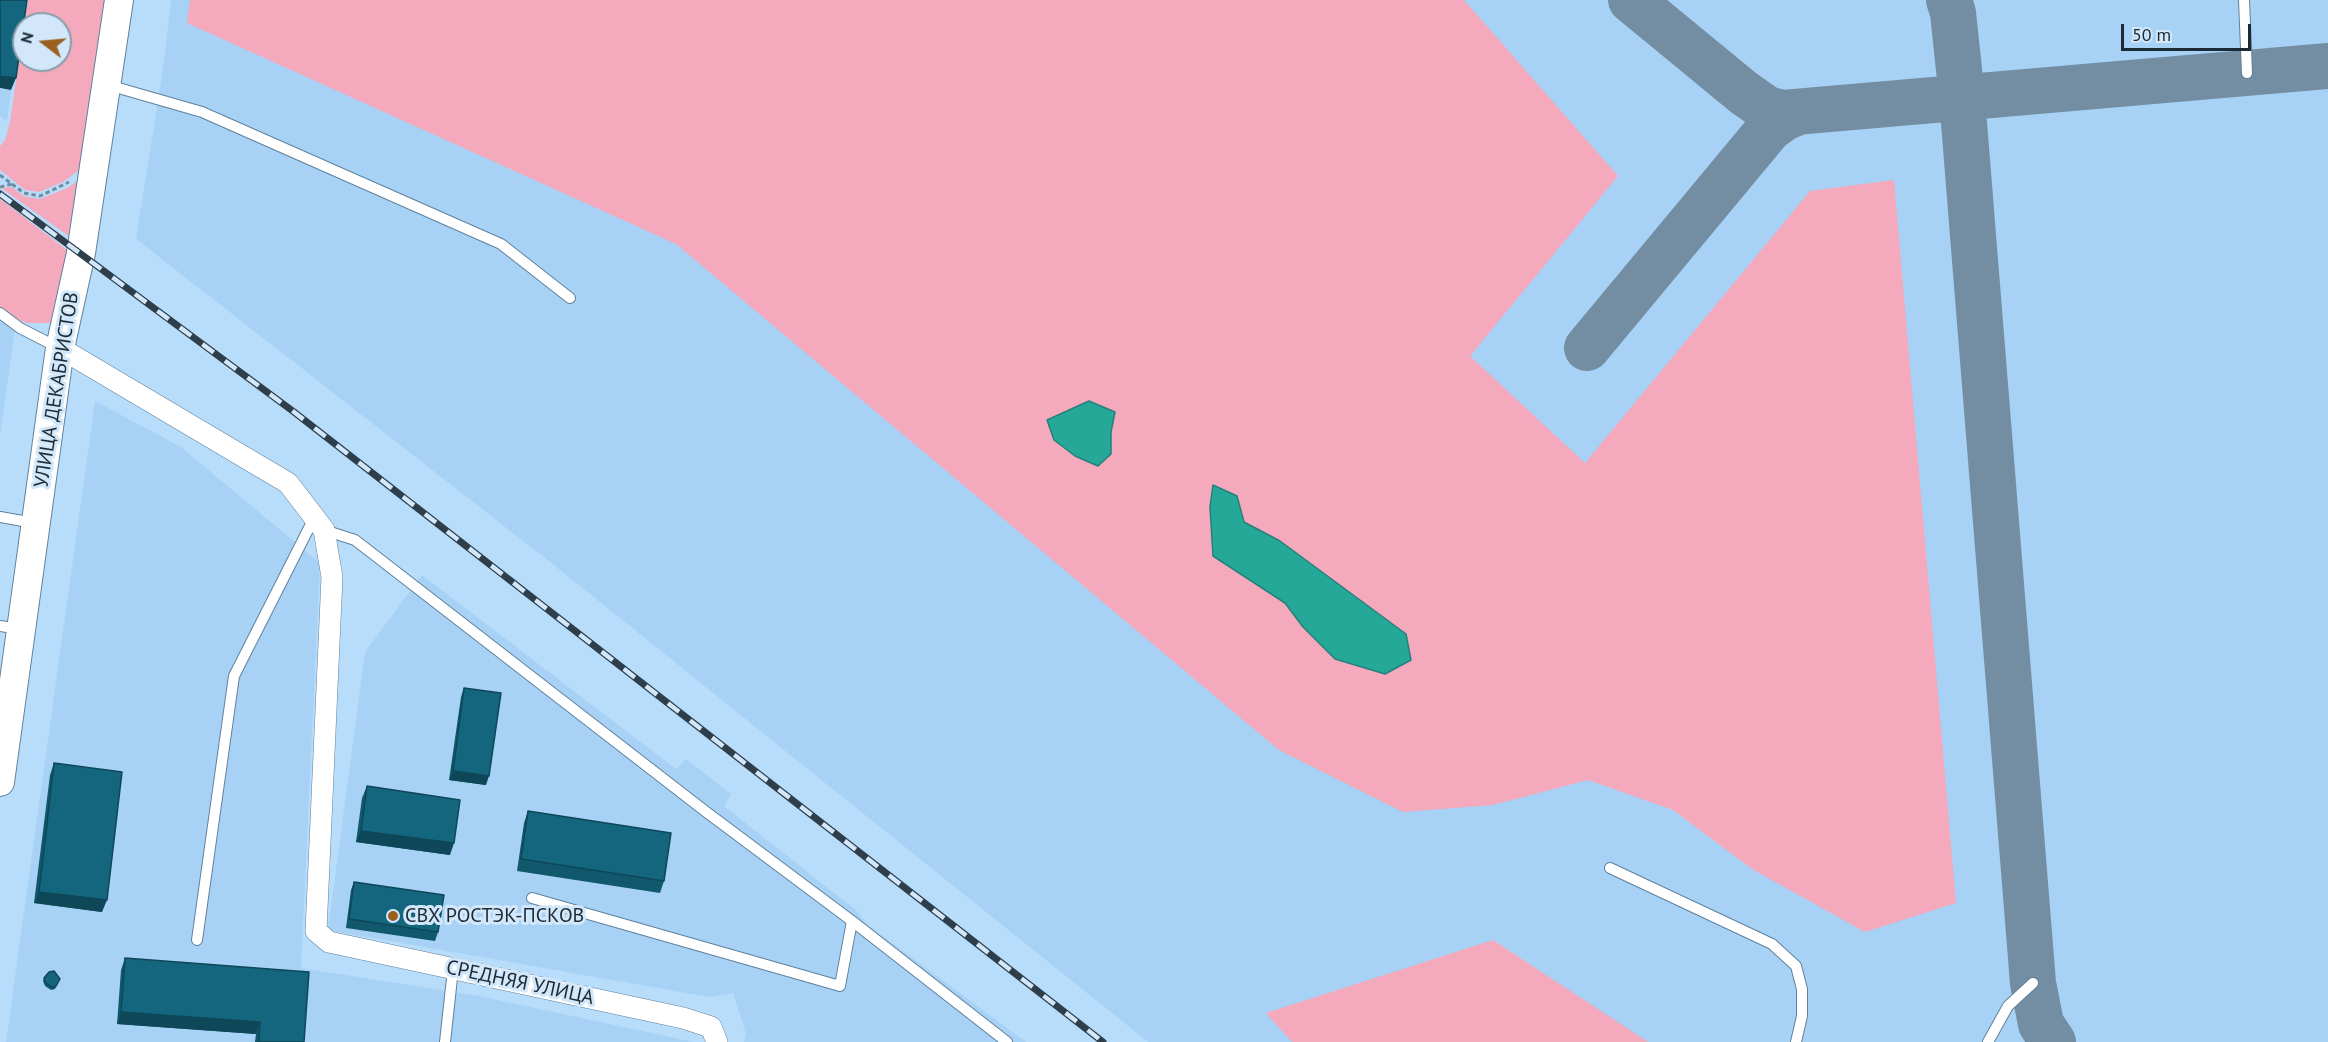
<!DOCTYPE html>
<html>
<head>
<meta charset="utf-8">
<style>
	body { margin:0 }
	#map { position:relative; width:2328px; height:1042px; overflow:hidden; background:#b8ddfb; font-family:"PT Sans",sans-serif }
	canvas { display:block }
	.north { position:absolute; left:12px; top:12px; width:60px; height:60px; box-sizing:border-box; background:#d2e8fa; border:2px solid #899cab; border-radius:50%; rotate:286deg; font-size:16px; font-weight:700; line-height:24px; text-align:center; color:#1c2a35 }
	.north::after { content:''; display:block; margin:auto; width:21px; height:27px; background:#9b6020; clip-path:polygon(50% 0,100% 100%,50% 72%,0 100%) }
	.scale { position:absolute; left:2121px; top:24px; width:130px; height:27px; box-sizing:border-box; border:3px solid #1c2a35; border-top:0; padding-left:8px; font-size:18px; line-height:21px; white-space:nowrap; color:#1c2a35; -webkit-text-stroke:4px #d2e8fa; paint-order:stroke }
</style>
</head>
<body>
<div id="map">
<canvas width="2328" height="1042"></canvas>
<div class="north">N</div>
<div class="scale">50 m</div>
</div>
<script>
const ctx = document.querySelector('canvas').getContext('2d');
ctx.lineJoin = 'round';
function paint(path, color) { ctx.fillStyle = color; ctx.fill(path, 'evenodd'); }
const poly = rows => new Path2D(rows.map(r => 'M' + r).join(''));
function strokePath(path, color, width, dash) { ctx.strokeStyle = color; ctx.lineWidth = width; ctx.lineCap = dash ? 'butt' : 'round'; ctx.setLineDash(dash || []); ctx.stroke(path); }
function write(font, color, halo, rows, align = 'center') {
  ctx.font = font + ' "PT Sans",sans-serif'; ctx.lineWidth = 6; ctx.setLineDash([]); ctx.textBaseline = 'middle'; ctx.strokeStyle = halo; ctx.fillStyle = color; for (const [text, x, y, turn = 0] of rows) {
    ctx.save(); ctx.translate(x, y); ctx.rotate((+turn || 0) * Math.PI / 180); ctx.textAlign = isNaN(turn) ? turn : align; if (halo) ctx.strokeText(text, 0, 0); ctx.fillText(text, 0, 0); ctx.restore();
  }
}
paint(poly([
	[171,0,2328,0,2328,1042,1148,1042,545,558,136,239,163,69],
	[0,89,11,90,7,122,0,116],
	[0,319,15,329,0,436],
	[95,401,181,447,320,563,301,968,479,996,694,1042,6,1042],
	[422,575,676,769,686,759,731,794,724,806,857,911,868,925,1026,1042,744,1042,746,1034,733,993,709,997,328,930,365,652]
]), '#a7d2f5');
paint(poly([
	[28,0,106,0,82,168,63,182,39,192,25,190,0,170,0,146,5,140,10,122,24,25,24,60,60,60,60,24,24,24],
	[190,0,1464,0,1618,176,1470,356,1585,463,1810,191,1894,180,1956,903,1865,932,1752,869,1673,810,1588,780,1493,805,1403,812,1279,750,676,244,187,23],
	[81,179,70,237,1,188,12,187,23,196,40,199,67,188],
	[0,199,67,250,50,323,26,323,0,310],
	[1493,940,1648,1042,1292,1042,1266,1013]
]), '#f5a9bc');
const water = poly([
	[1089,401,1115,412,1111,432,1111,454,1098,466,1075,456,1054,440,1047,420,1089,401],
	[1213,485,1237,496,1244,522,1280,541,1406,634,1411,660,1385,674,1335,659,1303,627,1285,603,1213,556,1210,507,1213,485]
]);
paint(water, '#26a899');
strokePath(water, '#23827b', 1.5);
strokePath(poly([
	[1631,0,1744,93,1767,109,1783,113,2328,66],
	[1949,0,1953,13,1962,98,2033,983,2041,1024,2053,1042],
	[1587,348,1769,129,1784,118,1799,112]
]), '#738ea3', 46);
const lane = poly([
	[2244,0,2247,73],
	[108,85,202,112,501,244,570,298],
	[0,313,20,328,59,348],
	[0,517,34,523],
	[324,530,355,540,705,811,852,921,840,986,532,898],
	[0,626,19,629],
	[1610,868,1772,944,1796,966,1802,989,1802,1016,1796,1042],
	[852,921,1007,1042],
	[197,940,234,676,314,518],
	[445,1042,453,969],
	[1988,1042,2008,1006,2033,983]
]);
const street = poly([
	[60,348,288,483,324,530,332,577,316,931,329,942,683,1018,711,1027,717,1042]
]);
const secondary = poly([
	[0,782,60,348,81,253,119,0]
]);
strokePath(lane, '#5f819c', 12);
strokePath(street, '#5f819c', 22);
strokePath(secondary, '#5f819c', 30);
strokePath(poly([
	[0,175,24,193,40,196,69,182],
	[0,187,12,184]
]), '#718ca1', 3, [4.5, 3]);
strokePath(lane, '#fff', 10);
strokePath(street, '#fff', 21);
strokePath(secondary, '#fff', 28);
const rail = poly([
	[0,194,294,412,1103,1042]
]);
strokePath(rail, '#2e3e4b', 7);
strokePath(rail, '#d2e8fa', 4.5, [14]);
paint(poly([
	[464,688,486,785,449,780,461,697],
	[54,763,102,912,34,903,50,775],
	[367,786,450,855,356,842,362,798],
	[528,811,664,881,660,893,517,871,524,823],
	[354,882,438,932,435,941,346,928,351,890],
	[125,958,304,1042,255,1042,256,1034,117,1024,121,970],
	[44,978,60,979,55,989,51,990,45,986,43,981]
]), '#11586c');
paint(poly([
	[0,76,16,78,11,90,0,88],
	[453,771,489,776,486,785,449,780],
	[361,831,454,843,450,855,356,842],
	[39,892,107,900,102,912,34,903],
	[121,1012,260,1022,256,1034,117,1024]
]), '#0e4758');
const building = poly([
	[0,0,27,0,16,78,0,76,0,0],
	[464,688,501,693,489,776,453,771,464,688],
	[54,763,122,772,107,900,39,892,54,763],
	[367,786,460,800,454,843,361,831,367,786],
	[528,811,671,833,664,881,521,859,528,811],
	[354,882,444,895,438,932,349,919,354,882],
	[125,958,309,972,304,1042,259,1042,260,1022,121,1012,125,958],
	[54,971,60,979,56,986,52,987,46,983,44,978,49,972,54,971]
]);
paint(building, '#14667e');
strokePath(building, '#0e4758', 1.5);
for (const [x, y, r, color] of [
	[393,916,6,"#9b6020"]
]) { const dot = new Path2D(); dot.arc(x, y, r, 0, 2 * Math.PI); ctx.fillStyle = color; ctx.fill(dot); strokePath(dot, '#d2e8fa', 2); }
write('20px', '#1c2a35', '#d2e8fa', [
	["УЛИЦА ДЕКАБРИСТОВ",57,390,-81],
	["СРЕДНЯЯ УЛИЦА",520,983,12]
]);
write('20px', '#1c2a35', '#d2e8fa', [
	["СВХ РОСТЭК-ПСКОВ",405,916]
], 'left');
</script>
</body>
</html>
